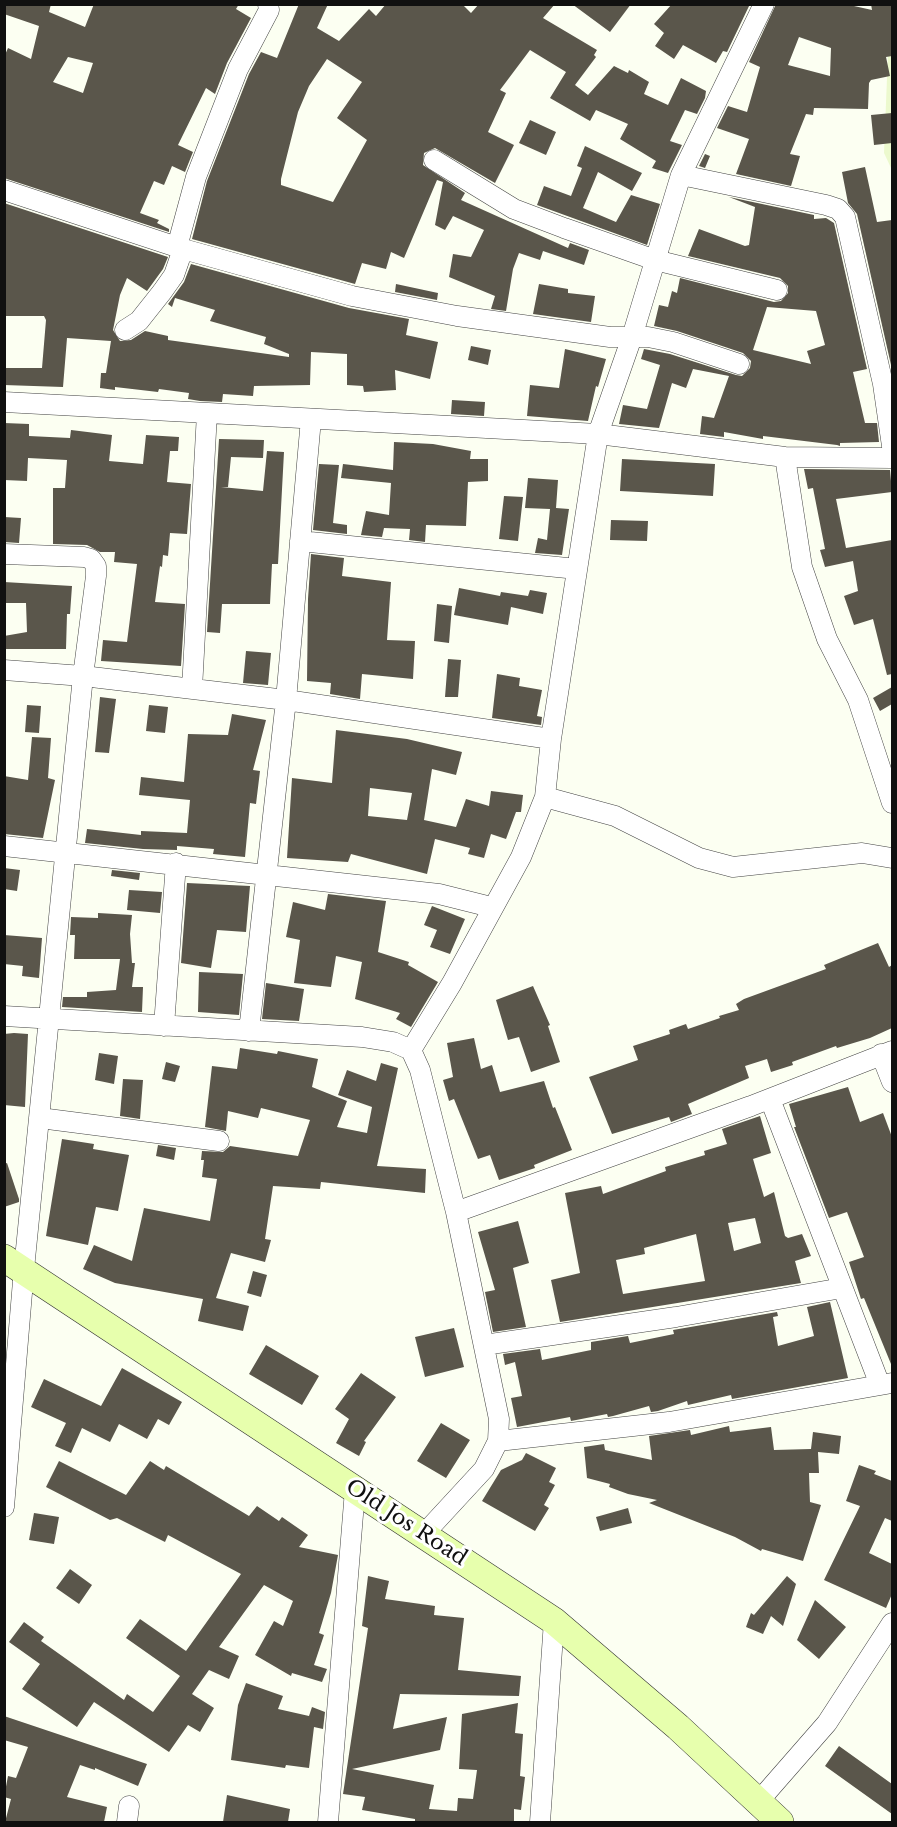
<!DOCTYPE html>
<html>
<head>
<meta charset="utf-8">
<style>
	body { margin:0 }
	#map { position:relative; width:897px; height:1827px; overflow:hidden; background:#fcfff2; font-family:"Libre Baskerville",serif }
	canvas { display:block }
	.frame { position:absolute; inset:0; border:6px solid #101010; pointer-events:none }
</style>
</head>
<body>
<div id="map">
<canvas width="897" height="1827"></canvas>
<div class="frame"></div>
</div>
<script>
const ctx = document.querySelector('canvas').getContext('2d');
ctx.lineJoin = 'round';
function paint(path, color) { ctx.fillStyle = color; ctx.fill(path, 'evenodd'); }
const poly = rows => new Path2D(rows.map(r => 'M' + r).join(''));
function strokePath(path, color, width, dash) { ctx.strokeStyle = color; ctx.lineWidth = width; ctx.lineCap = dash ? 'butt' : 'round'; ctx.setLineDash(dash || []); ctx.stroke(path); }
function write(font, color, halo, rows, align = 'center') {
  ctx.font = font + ' "Libre Baskerville",serif'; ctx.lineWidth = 6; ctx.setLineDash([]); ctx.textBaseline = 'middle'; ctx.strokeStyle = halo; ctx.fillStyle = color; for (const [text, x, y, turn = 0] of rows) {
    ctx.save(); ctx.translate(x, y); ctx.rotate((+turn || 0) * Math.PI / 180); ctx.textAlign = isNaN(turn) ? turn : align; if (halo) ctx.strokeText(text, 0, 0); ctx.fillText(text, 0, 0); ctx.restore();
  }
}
paint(poly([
	[892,52,892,170,884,153,888,53]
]), '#ecf9ce');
paint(poly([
	[4,4,51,4,49,12,85,27,94,4,239,4,236,9,251,18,227,63,215,94,206,88,178,145,193,152,185,172,172,166,164,185,154,181,140,213,159,220,157,223,169,229,169,232,4,178,4,57,8,48,31,59,39,26,4,14],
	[68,57,93,63,83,93,53,82],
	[299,4,328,4,317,28,339,41,369,9,376,16,386,4,462,4,471,13,479,4,555,4,543,18,597,50,594,55,596,57,575,85,588,95,614,66,628,73,629,70,649,82,644,94,668,105,681,78,706,91,705,98,697,114,685,110,670,141,682,145,668,173,652,168,656,161,620,139,628,124,596,110,590,121,550,98,566,72,530,50,500,90,506,93,488,132,514,145,495,183,435,148,424,153,423,165,465,193,461,200,568,248,570,243,589,250,584,265,543,251,540,260,519,253,513,269,506,311,491,309,495,296,449,277,453,254,471,257,484,230,453,216,445,230,435,225,443,182,437,180,404,258,391,252,386,269,362,263,355,284,192,239,207,181,249,74,261,52,277,58],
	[327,59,362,82,337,118,367,140,333,202,281,185,281,179,298,112,309,86],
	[572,4,631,4,610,32],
	[672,4,750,4,727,52,723,51,716,63,683,45,674,59,655,46,664,33,654,24],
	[776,4,845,4,872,10,871,4,892,4,892,56,886,57,890,76,871,80,869,83,868,109,814,108,813,115,806,114,790,154,800,156,791,186,736,174,749,139,717,128,728,106,747,112,760,67,749,62],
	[799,37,831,48,830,76,788,65],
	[892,113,892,143,874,145,871,115],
	[530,120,556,132,546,155,519,143],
	[585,146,642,173,632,191,598,172,583,208,616,222,631,195,660,204,647,245,537,205,544,186,571,196,582,168,577,166],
	[705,154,710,156,705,168,699,166],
	[865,167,877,222,892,220,891,365,857,214,848,203,842,172],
	[729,197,814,215,814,219,826,218,834,223,867,369,853,372,865,423,877,423,879,442,840,443,840,446,837,445,763,436,763,439,724,432,724,437,700,434,702,416,714,418,729,376,693,369,686,388,672,383,659,428,619,424,623,405,647,409,660,365,641,359,644,349,670,354,736,375,742,376,750,368,751,361,743,353,677,331,654,326,659,305,668,307,672,291,677,293,680,278,774,302,781,301,788,293,788,286,780,278,688,256,699,229,745,246,749,245,755,207],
	[767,307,816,311,825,345,807,351,811,364,753,350],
	[4,203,168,257,163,269,147,291,127,278,120,295,113,330,120,341,131,340,145,331,168,336,168,340,289,357,289,354,264,344,266,337,210,321,215,310,175,298,172,307,168,304,184,282,191,264,349,308,409,319,406,335,438,342,430,379,395,370,396,390,364,392,363,386,347,385,347,354,311,352,310,385,254,386,253,396,223,394,222,402,200,401,188,399,189,393,159,389,158,392,115,387,115,390,100,388,101,373,106,373,111,341,67,338,63,387,4,385,4,368,42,368,46,320,44,316,4,316],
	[396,284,438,293,437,300,395,292],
	[539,284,568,289,568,293,595,296,591,322,533,314],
	[471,346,491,350,488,365,468,360],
	[565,349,606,359,598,387,596,386,588,421,527,416,530,385,559,388],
	[452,400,485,402,484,416,451,414],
	[4,423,29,424,29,436,70,438,71,430,112,435,109,461,143,464,146,435,179,437,178,451,170,451,167,482,191,484,187,534,170,533,168,556,163,555,162,567,160,566,155,602,185,604,181,666,101,661,103,640,127,642,137,564,114,562,115,552,100,552,87,545,53,544,53,488,65,488,67,460,28,458,27,481,4,480],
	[219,439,264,440,263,458,231,457,228,487,221,487,263,491,267,451,284,452,278,564,272,564,270,604,222,604,220,633,207,632],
	[394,442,433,444,471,451,470,459,488,459,488,481,468,482,466,526,426,525,425,542,409,540,410,529,384,528,382,537,361,535,366,511,389,515,391,483,341,478,343,464,393,470],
	[622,459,715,464,713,496,620,491],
	[319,464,339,465,333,523,347,525,347,534,313,530],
	[804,469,890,470,892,492,836,499,846,548,892,540,892,674,887,675,873,619,854,625,844,596,858,591,853,561,825,567,820,550,825,549,813,488,808,489],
	[528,478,558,480,556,508,569,509,562,555,535,553,538,538,547,540,550,509,525,508],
	[504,496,523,497,518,541,499,539],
	[4,517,21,518,19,543,4,542],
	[611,520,648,521,647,541,610,540],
	[311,554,344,558,342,576,391,582,387,640,415,641,413,679,362,674,360,699,330,694,331,683,307,681,308,599],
	[4,582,72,586,70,614,67,614,66,649,4,649,4,636,27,632,26,603,4,603],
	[459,588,500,596,501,592,528,596,530,590,547,593,543,614,511,607,508,625,454,615],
	[437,604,452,606,449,643,434,641],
	[246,651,271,653,268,685,243,683],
	[448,659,461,660,458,697,445,697],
	[497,674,520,678,519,686,542,690,537,716,542,717,541,725,492,718],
	[892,687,892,704,880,711,873,698],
	[100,697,116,699,109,753,95,752],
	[27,705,41,706,39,733,25,732],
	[149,705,168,707,165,733,146,731],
	[232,714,266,720,253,770,260,771,256,804,250,803,245,857,213,854,214,849,177,846,177,850,143,849,85,843,87,829,141,835,141,831,187,833,190,800,139,795,141,777,184,782,188,734,228,735],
	[336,730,407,739,462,752,456,775,432,769,424,820,456,827,466,799,489,806,491,791,523,795,521,812,516,812,506,839,491,834,484,858,468,854,470,848,435,839,427,874,351,854,348,862,287,858,292,778,332,783],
	[370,788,412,793,407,820,368,816],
	[32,737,51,738,48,778,55,780,43,838,4,834,4,776,28,780],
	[4,868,20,870,17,891,4,889],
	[112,870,140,873,139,880,111,876],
	[187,883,250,886,246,932,217,930,211,968,181,963],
	[129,890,162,892,160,913,127,910],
	[328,894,386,901,378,952,409,962,408,965,438,982,411,1027,396,1019,400,1013,355,999,362,962,336,956,331,987,294,983,300,940,286,937,293,902,325,910],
	[432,906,465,919,450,954,430,947,437,930,424,925],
	[98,913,132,915,130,934,132,963,135,963,132,987,143,987,142,1012,62,1007,63,997,87,997,87,992,116,990,120,959,74,959,75,935,70,935,71,917,98,918],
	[4,935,42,938,39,978,22,976,23,966,4,964],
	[878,943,889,967,892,965,892,1028,870,1038,837,1048,836,1046,792,1062,793,1065,771,1072,767,1059,745,1066,749,1078,688,1104,692,1114,671,1122,669,1117,612,1134,589,1077,638,1060,633,1046,670,1034,669,1030,686,1024,688,1029,720,1018,719,1016,739,1010,736,1004,744,999,826,969,824,965],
	[199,972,243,974,239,1015,198,1012],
	[266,983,304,989,299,1021,262,1019],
	[533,986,550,1025,548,1026,560,1062,531,1072,519,1037,508,1040,496,1000],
	[14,1033,28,1034,25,1107,4,1105,4,1034],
	[474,1038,481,1069,492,1065,500,1092,544,1081,553,1108,555,1107,572,1150,534,1165,535,1168,499,1180,490,1155,478,1159,454,1099,449,1101,443,1080,453,1077,447,1043],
	[240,1048,277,1054,278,1051,318,1059,312,1087,347,1101,337,1127,367,1133,372,1107,338,1095,347,1070,376,1081,381,1063,398,1068,377,1166,426,1169,425,1193,321,1182,320,1189,273,1186,265,1239,271,1240,265,1262,231,1253,216,1298,249,1306,243,1331,198,1321,203,1299,115,1283,83,1269,94,1245,132,1261,144,1208,210,1221,217,1179,202,1177,204,1160,201,1160,202,1151,223,1152,230,1146,298,1156,310,1120,261,1108,258,1118,228,1111,226,1131,205,1127,212,1066,237,1069],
	[99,1053,118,1056,114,1084,95,1080],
	[166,1062,180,1066,175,1082,162,1079],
	[123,1079,143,1080,140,1119,120,1116],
	[848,1087,860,1122,883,1113,892,1137,891,1364,864,1298,861,1299,849,1262,864,1257,847,1212,829,1218,794,1127,796,1127,789,1104],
	[760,1116,771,1153,753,1159,764,1197,774,1192,785,1236,788,1238,802,1234,811,1256,795,1261,801,1283,560,1322,551,1280,580,1273,565,1193,601,1186,603,1194,666,1171,665,1167,705,1155,704,1151,727,1144,722,1129],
	[755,1218,761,1243,734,1251,728,1223],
	[696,1234,705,1281,623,1294,616,1260,645,1254,644,1248],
	[62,1139,94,1144,93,1149,129,1155,118,1211,96,1207,88,1245,46,1236],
	[158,1145,176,1148,174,1160,156,1156],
	[7,1163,19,1199,19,1202,4,1207,4,1164],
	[518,1221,529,1263,513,1268,526,1327,493,1332,485,1292,495,1290,478,1232],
	[253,1271,267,1275,261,1297,247,1293],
	[830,1302,848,1378,732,1399,731,1395,688,1405,687,1401,658,1411,651,1412,649,1406,613,1416,608,1417,607,1414,571,1421,570,1417,517,1427,511,1398,522,1396,515,1362,505,1365,503,1354,540,1349,542,1360,591,1350,591,1342,628,1336,630,1343,674,1334,673,1330,777,1312,778,1316,773,1317,778,1346,814,1336,807,1307],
	[454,1328,464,1367,425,1377,415,1337],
	[266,1345,319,1376,302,1405,249,1374],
	[122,1368,182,1402,169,1425,158,1419,147,1439,119,1424,110,1442,82,1428,71,1453,55,1446,66,1423,31,1407,44,1379,101,1406],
	[361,1373,396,1397,364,1441,366,1442,359,1456,336,1443,349,1419,335,1409],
	[441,1423,470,1440,446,1478,417,1461],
	[729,1426,730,1432,771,1427,774,1450,811,1449,813,1432,841,1436,839,1454,818,1452,819,1473,809,1473,810,1502,821,1505,803,1561,762,1549,761,1551,735,1537,649,1503,657,1500,628,1494,609,1487,610,1484,587,1478,584,1447,604,1444,605,1450,652,1460,649,1436,690,1430,691,1435],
	[526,1453,556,1468,549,1482,555,1485,544,1505,549,1508,535,1531,482,1501,501,1470,522,1460],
	[59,1461,126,1495,150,1461,164,1470,166,1466,249,1516,257,1506,279,1521,282,1517,308,1535,299,1547,338,1555,331,1593,319,1633,324,1635,314,1665,327,1669,322,1682,292,1673,291,1676,255,1655,274,1621,283,1626,293,1601,264,1585,219,1647,239,1656,229,1679,209,1670,192,1694,214,1708,200,1732,188,1725,169,1752,94,1702,77,1727,22,1689,40,1664,9,1642,24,1622,44,1637,41,1641,124,1700,127,1694,153,1712,180,1676,126,1638,140,1619,186,1651,241,1574,168,1535,165,1542,117,1518,110,1520,46,1487],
	[859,1465,876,1471,874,1474,892,1481,892,1521,885,1518,869,1553,892,1564,892,1594,886,1608,824,1580,860,1506,846,1501],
	[628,1508,632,1523,600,1531,596,1517],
	[34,1513,59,1517,54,1544,29,1540],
	[70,1569,92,1585,79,1604,56,1588],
	[368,1576,389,1581,385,1599,435,1606,434,1615,464,1618,458,1670,521,1676,519,1696,400,1694,393,1729,447,1717,440,1750,352,1769,434,1785,429,1809,457,1811,458,1798,473,1799,477,1770,459,1769,462,1714,518,1703,515,1733,523,1734,520,1776,525,1777,521,1810,514,1809,514,1822,415,1822,415,1819,362,1810,365,1797,343,1794,368,1628,362,1626],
	[787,1576,796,1584,783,1626,771,1616,763,1634,746,1627,751,1613,754,1615],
	[815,1600,846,1627,819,1659,797,1640],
	[246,1683,283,1696,278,1709,309,1716,312,1707,325,1712,323,1729,314,1727,309,1768,286,1765,285,1768,231,1760,238,1705],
	[4,1716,147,1764,138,1786,95,1768,95,1770,80,1765,67,1797,107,1807,104,1822,5,1822,11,1799,4,1797,8,1776,16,1778,28,1747,4,1740],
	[839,1746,892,1784,892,1814,825,1766],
	[227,1795,290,1809,288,1822,223,1822]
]), '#5a564b');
const street = poly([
	[434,160,514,209,564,228,655,260,777,290],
	[681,175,826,205,838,209,845,217,883,384,892,446],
	[4,190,183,249,352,296,457,316,610,337,648,337,673,342,739,364],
	[177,247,196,177,238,69,269,10,268,4],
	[125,330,139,321,162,292,174,275,183,249],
	[4,402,598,434,785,457,892,458],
	[785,457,802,567,827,639,858,700,892,803],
	[300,541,577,569],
	[4,554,84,557,91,559,96,566,96,576,83,676,24,1269,4,1507],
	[4,670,83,676,286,700,551,739],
	[192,689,207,413],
	[545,797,615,816,699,858,733,867,862,853,892,858],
	[4,846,439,894,491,907],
	[4,1016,362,1037,393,1042,411,1050,420,1070,456,1212,499,1419,498,1441,484,1469,424,1534],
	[164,1026,176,863],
	[249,1031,286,700,311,419],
	[411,1050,452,983,521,857,545,797,551,739,598,434,632,337,681,175,764,4],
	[881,1054,892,1082],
	[770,1099,880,1385],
	[40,1118,219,1141],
	[456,1212,751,1106,892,1051],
	[484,1345,676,1317,842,1288],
	[498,1441,669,1422,892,1383],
	[758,1802,827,1723,892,1623],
	[127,1822,129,1806],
	[328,1822,355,1490],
	[540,1822,554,1621]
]);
const secondary = poly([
	[4,1258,554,1621,678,1727,780,1822]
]);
strokePath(street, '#434343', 21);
strokePath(secondary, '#323232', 28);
strokePath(street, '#fff', 20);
strokePath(secondary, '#e7ffad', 27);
write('21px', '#101010', '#fff', [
	["Old Jos Road",406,1523,33]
]);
</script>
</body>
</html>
